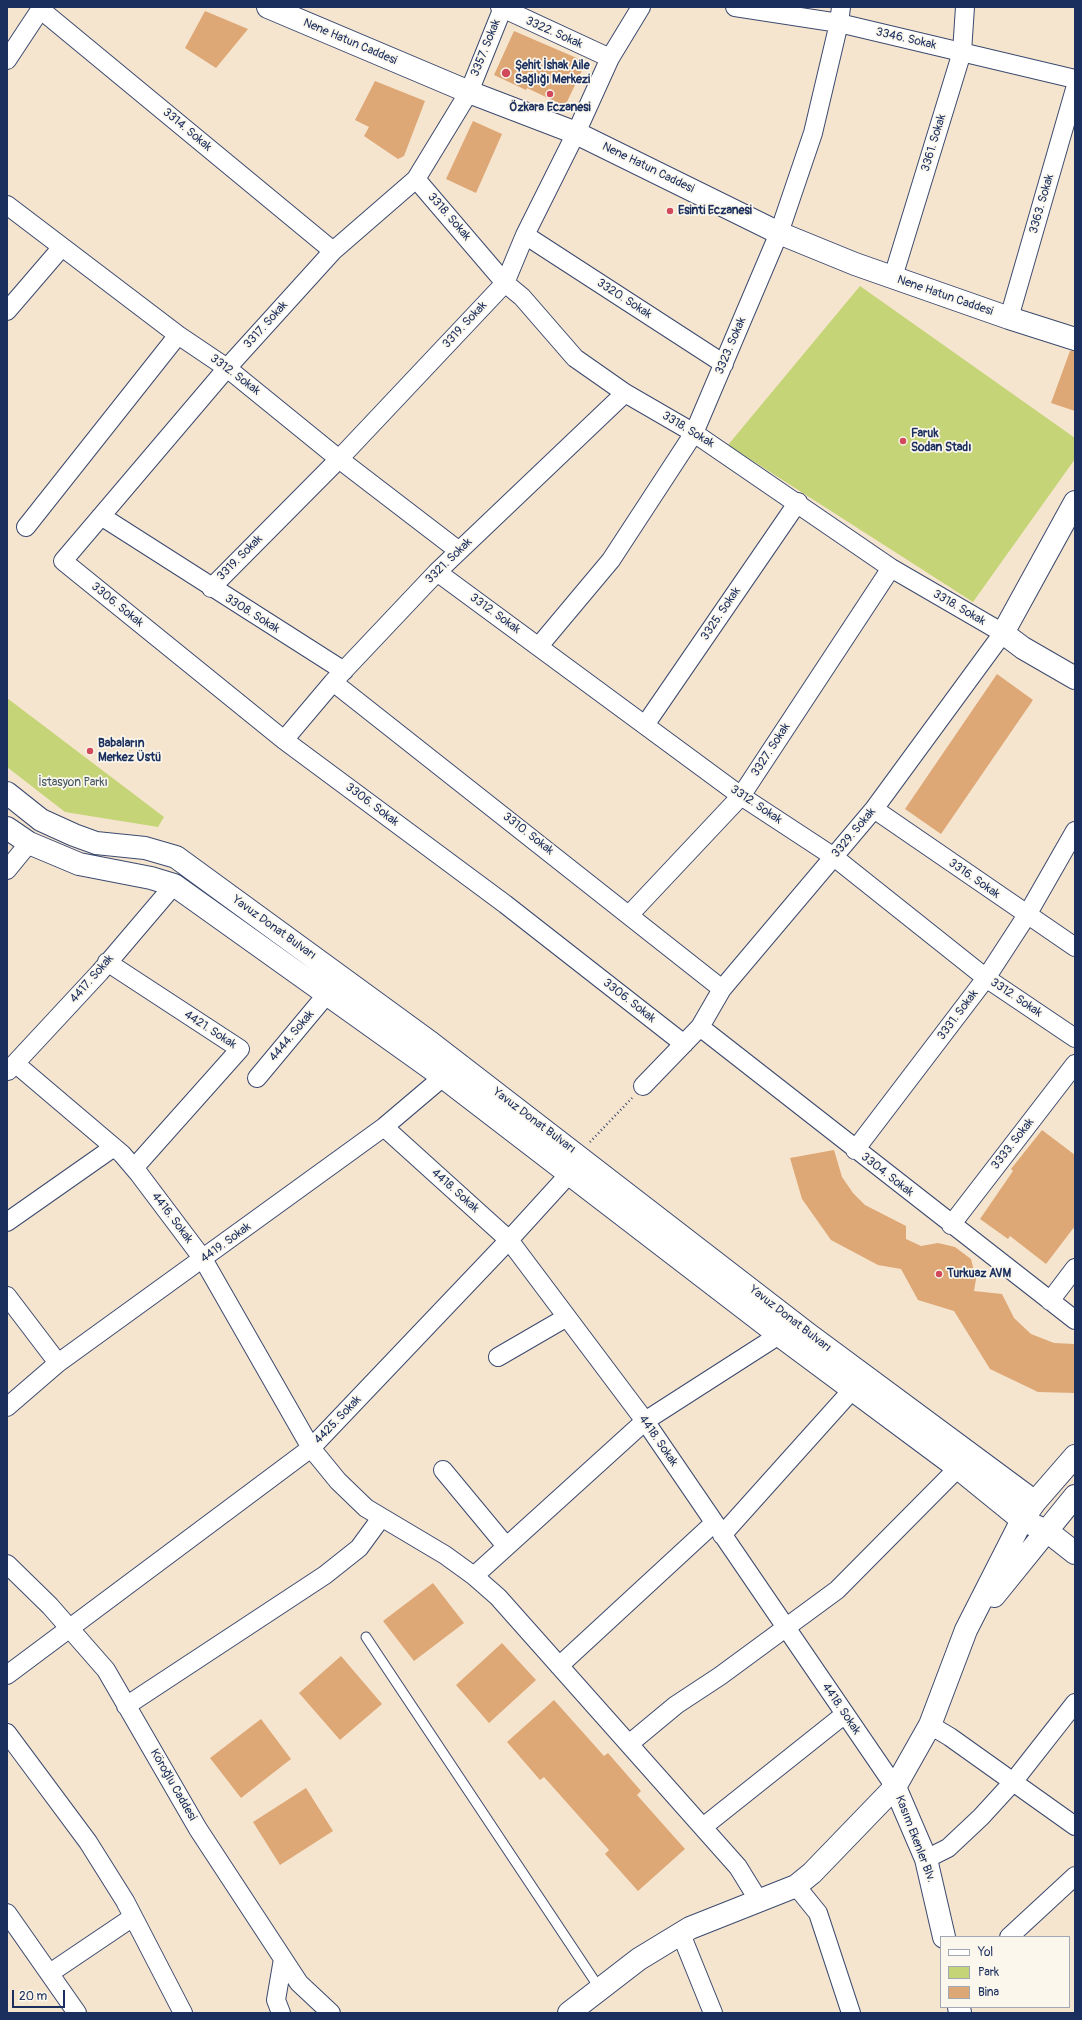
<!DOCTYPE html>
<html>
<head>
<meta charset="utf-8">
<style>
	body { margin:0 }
	#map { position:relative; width:1082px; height:2020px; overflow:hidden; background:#f6e5ce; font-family:Pangolin,sans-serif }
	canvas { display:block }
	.frame { position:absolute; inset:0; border:8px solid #1b2f5e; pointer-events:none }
	.legend { position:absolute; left:940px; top:1936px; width:130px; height:72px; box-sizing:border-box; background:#fbf7ec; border:1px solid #a1a7b3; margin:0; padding:5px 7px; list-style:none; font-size:12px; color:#1b2f5e }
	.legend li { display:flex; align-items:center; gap:8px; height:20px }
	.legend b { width:20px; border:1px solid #a1a7b3 }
	.scale { position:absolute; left:12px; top:1990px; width:53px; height:18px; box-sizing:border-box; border:2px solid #1b2f5e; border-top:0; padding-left:5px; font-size:12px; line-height:14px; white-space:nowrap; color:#1b2f5e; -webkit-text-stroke:3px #fbf7ec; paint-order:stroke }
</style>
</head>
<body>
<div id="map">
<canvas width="1082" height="2020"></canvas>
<div class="frame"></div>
<ul class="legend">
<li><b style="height:5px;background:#fff"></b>Yol</li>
<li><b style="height:11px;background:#c4d476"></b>Park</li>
<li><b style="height:11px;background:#dda776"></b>Bina</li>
</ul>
<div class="scale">20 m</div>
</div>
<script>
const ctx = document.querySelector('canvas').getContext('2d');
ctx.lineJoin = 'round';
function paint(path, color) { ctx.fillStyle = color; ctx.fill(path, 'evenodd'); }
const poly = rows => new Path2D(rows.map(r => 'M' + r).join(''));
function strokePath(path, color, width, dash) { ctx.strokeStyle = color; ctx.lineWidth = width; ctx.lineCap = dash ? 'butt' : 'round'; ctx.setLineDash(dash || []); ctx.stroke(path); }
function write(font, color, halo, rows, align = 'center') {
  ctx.font = font + ' Pangolin,sans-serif'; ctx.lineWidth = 3.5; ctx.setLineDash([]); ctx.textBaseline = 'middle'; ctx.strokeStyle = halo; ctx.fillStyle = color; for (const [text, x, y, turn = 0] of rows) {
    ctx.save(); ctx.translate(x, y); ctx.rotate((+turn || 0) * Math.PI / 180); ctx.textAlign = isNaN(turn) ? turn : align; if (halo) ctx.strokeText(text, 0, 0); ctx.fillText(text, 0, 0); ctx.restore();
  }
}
paint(poly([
	[860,286,1075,438,1075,459,973,602,728,445],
	[7,698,164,817,158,827,65,812,7,767]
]), '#c4d476');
paint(poly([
	[205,11,248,29,216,68,185,48],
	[514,31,586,62,565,106,527,88,526,90,494,75],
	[375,81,425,101,404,156,398,159,364,136,369,127,355,120],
	[473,121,502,134,476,193,446,179],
	[1070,351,1075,351,1075,411,1051,403],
	[997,674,1033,700,941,834,905,809],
	[1042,1130,1075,1155,1075,1226,1046,1264,1010,1236,1008,1239,980,1219,1013,1171,1011,1169],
	[834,1150,842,1177,853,1193,865,1205,906,1226,906,1239,921,1246,938,1243,955,1247,971,1259,976,1279,974,1291,1002,1294,1014,1318,1031,1334,1054,1343,1075,1344,1075,1393,1038,1392,990,1369,954,1311,918,1300,901,1269,878,1265,831,1240,802,1199,790,1158],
	[433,1583,464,1623,414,1661,383,1621],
	[502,1643,536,1680,489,1723,456,1685],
	[341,1656,382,1704,340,1740,299,1693],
	[554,1700,604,1756,608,1753,641,1791,637,1795,685,1849,638,1891,605,1854,609,1850,544,1777,540,1780,507,1742],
	[261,1719,291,1759,241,1798,210,1758],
	[306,1788,333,1831,280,1865,253,1822]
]), '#dda776');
const service = poly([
	[366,1637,600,1989]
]);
const minor = poly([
	[500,7,610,58],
	[506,7,502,10,469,92,416,179,333,251,227,368,63,561,284,740,505,904,684,1044],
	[735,7,839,23,1075,79],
	[40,9,333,251],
	[7,60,42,7],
	[416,179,505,283,522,297,575,358,625,393,694,433,891,568,1003,633,874,809,722,989,700,1027,643,1086],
	[7,205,178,335,227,368,339,459,459,551],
	[525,235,724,364],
	[893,277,962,52,965,7],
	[7,311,62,247],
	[1009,318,1075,89],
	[101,516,344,671],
	[26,527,178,335],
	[437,572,741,796,834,857,986,978,1075,1038],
	[211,588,339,459,505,283,525,235,576,133,610,58,641,7],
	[539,646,611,560,694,433,779,233,813,133,839,23,841,7],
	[333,682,722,989],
	[645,725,798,502],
	[284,740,333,682,437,572,625,393],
	[874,809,1075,947],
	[7,870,29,843],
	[630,914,741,796,891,568],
	[107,962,240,1049,134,1168],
	[700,1027,1075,1320],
	[16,1064,122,1154,139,1174,203,1259,311,1448,338,1481,366,1508,445,1555,474,1576,498,1597,738,1867,759,1901],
	[8,1071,100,972,174,885],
	[257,1078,327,994],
	[384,1127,509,1240,645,1421,895,1787],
	[855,1150,986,978,1027,915,1075,831],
	[7,1222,114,1147],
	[951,1225,1075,1064],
	[7,1296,58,1363],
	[1050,1301,1075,1268],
	[498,1357,567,1317],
	[7,1407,58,1363,384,1127,443,1077],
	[443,1470,506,1546],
	[722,1535,853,1389],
	[7,1564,50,1606,106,1670,198,1829,299,1983,331,2013],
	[474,1576,645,1421,779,1335],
	[559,1666,714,1523],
	[7,1675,311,1448,509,1240,570,1173],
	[126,1706,325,1575,359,1548,381,1518],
	[930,1725,950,1737,1075,1826],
	[7,1733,88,1842,125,1901,183,2013],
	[629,1744,676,1705,720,1676,837,1590,958,1468],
	[703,1827,845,1714],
	[926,1859,948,1848,981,1817,1013,1782,1075,1703],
	[796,1886,818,1913,851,2013],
	[7,1913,77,2013],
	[681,1934,713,2013],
	[1009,1937,1075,1876],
	[50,1973,133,1917],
	[281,2013,276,2000,283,1959]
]);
const tertiary = poly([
	[268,7,469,92,576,133,779,233,855,264,1009,318,1075,339],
	[1075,502,1003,633,1023,648,1075,678],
	[7,793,41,820,74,835,96,843,145,848,176,857,431,1043,808,1334,1035,1502],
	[7,828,29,843,79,864,151,878,174,885,443,1077,779,1335,958,1468,1022,1520,1047,1531,1075,1553],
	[994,1596,1075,1496],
	[895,1787,926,1859,944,1937],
	[959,2007,960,2013],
	[569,2013,639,1959,690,1928,796,1886,812,1873,895,1787,930,1725,966,1630,1022,1520,1035,1502,1075,1456]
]);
strokePath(service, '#3c4a6f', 11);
strokePath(minor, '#3c4a6f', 20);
strokePath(tertiary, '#3c4a6f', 24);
strokePath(poly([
	[590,1142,632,1098]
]), '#3c4a6f', 2.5, [1, 3]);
strokePath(service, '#fff', 9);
strokePath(minor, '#fff', 18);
strokePath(tertiary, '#fff', 22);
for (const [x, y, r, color] of [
	[506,73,5,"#d1495b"],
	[550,94,4,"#d1495b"],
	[670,211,4,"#d1495b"],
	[903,441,4,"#d1495b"],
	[90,751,4,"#d1495b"],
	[939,1274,4,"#d1495b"]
]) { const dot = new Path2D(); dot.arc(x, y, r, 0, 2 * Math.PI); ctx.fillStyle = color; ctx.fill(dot); strokePath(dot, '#fbf7ec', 1.5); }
write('12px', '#1b2f5e', '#fbf7ec', [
	["3322. Sokak",554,33,24],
	["3346. Sokak",906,39,13],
	["Nene Hatun Caddesi",350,42,23],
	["3357. Sokak",486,48,-68],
	["3314. Sokak",187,130,40],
	["3361. Sokak",934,143,-73],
	["Nene Hatun Caddesi",648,168,26],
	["3363. Sokak",1042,204,-74],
	["3318. Sokak",449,217,49],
	["Nene Hatun Caddesi",945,296,19],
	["3320. Sokak",624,299,33],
	["3317. Sokak",266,325,-48],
	["3319. Sokak",465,325,-47],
	["3323. Sokak",731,346,-67],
	["3312. Sokak",235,375,37],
	["3318. Sokak",688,430,31],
	["3319. Sokak",240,558,-45],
	["3321. Sokak",449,561,-44],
	["3306. Sokak",117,605,39],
	["3318. Sokak",959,608,30],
	["3308. Sokak",252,614,32],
	["3312. Sokak",495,614,36],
	["3325. Sokak",721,614,-56],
	["3327. Sokak",771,750,-57],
	["3306. Sokak",372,805,37],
	["3312. Sokak",756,805,34],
	["3329. Sokak",854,833,-50],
	["3310. Sokak",528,834,38],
	["3316. Sokak",974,879,35],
	["Yavuz Donat Bulvarı",274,928,36],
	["4417. Sokak",92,979,-49],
	["3312. Sokak",1016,998,34],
	["3306. Sokak",629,1001,38],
	["3331. Sokak",958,1015,-53],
	["4421. Sokak",210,1030,33],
	["4444. Sokak",292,1036,-50],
	["Yavuz Donat Bulvarı",534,1121,37],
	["3333. Sokak",1013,1144,-52],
	["3304. Sokak",887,1175,38],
	["4418. Sokak",455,1191,42],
	["4416. Sokak",172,1218,53],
	["4419. Sokak",226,1243,-36],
	["Yavuz Donat Bulvarı",790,1319,38],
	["4425. Sokak",338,1420,-46],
	["4418. Sokak",658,1441,55],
	["4418. Sokak",841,1709,56],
	["Köroğlu Caddesi",173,1785,60],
	["Kasım Ekenler Blv.",915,1839,69]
]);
write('bold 12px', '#1b2f5e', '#fbf7ec', [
	["Şehit İshak Aile",515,66],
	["Sağlığı Merkezi",515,80],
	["Özkara Eczanesi",550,108,"center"],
	["Esinti Eczanesi",678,211],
	["Faruk",911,434],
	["Sodan Stadı",911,448],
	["Babaların",98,744],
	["Merkez Üstü",98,758],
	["Turkuaz AVM",947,1274]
], 'left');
write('12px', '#455864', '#fbf7ec', [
	["İstasyon Parkı",73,783]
]);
</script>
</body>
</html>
